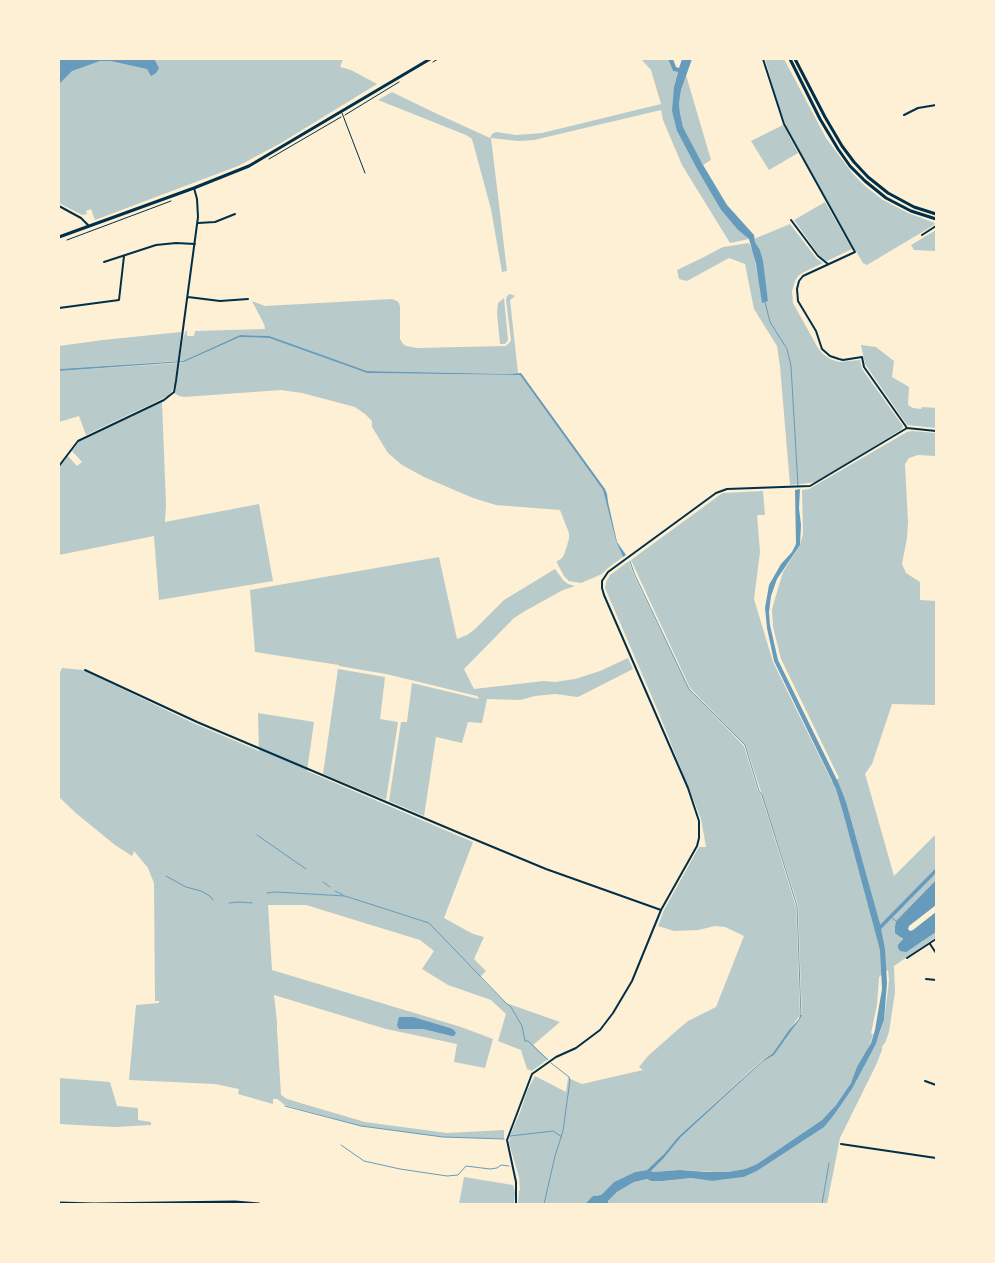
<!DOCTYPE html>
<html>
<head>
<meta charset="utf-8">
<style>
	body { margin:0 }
	#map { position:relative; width:995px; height:1263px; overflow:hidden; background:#fdf0d5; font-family:Lora,serif }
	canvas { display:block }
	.frame { position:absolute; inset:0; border:60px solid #fdf0d5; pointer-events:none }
</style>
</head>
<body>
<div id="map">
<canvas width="995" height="1263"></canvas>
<div class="frame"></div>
</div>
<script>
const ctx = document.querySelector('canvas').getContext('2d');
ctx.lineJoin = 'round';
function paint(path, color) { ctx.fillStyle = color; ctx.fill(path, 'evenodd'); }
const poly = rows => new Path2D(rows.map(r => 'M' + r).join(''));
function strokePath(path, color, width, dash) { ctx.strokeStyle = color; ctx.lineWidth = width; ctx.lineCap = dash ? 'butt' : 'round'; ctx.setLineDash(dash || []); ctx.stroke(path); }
paint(poly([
	[59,59,343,59,340,67,351,70,377,84,281,143,238,166,95,220,91,209,86,211,87,214,82,215,59,203],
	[641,59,668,59,673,71,678,72,674,87,677,131,697,169,721,210,738,230,749,239,730,243,682,165,663,120,661,110,534,140,518,141,491,138,507,271,502,272,491,209,472,139,466,135,378,100,392,92,433,112,490,138,492,134,496,132,516,135,542,133,661,104,651,70],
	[765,59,784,59,826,138,853,174,866,187,883,200,908,213,935,223,934,225,867,265,863,263,846,234,786,126,779,107],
	[686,75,711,160,703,165,683,127,680,113,679,104,681,90],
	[783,125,798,153,769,170,751,141],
	[825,202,852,249,827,261,821,258,794,220],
	[790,224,817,259,823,263,802,273,798,276,795,281,792,291,793,303,818,348,823,354,830,359,839,362,860,360,862,369,903,426,902,429,818,481,810,483,790,485,780,366,777,346,754,309,745,264,729,258,687,281,679,279,677,270,700,259,723,247,749,243,753,252,758,276,768,301,760,250,755,242,754,239],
	[936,230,936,251,914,250,911,245],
	[510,294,515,296,510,300,518,373,506,374,367,371,266,336,240,335,183,361,180,361,183,338,186,331,187,331,187,336,194,336,195,331,265,329,264,324,252,301,265,306,392,299,397,301,399,303,400,307,400,339,403,344,406,346,417,348,506,346,510,342,511,340,506,300,507,296],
	[504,298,508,340,505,344,500,344,497,313,498,303],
	[181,332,178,361,59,369,59,346,103,340],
	[240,337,269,338,367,373,520,375,603,490,616,541,623,557,608,568,602,574,581,583,569,581,564,576,557,563,557,561,561,559,564,555,569,539,569,533,560,510,496,505,473,498,424,477,402,465,388,453,372,427,372,421,365,414,355,407,302,393,281,390,184,397,179,396,174,393,176,387,180,363,184,362],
	[861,345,876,347,894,361,892,377,909,387,908,405,913,408,921,409,922,407,936,408,936,428,907,425,865,364],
	[178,363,175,383,172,391,168,396,160,400,86,435,79,416,59,422,59,371],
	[162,402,166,505,165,522,259,504,273,581,159,600,154,536,59,555,59,467,68,456,77,466,82,462,72,451,79,442],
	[912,431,936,433,936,456,918,455,909,458,905,464,908,522,907,538,902,564,906,573,920,582,920,600,936,601,936,705,892,704,872,764,865,774,866,777,894,876,936,834,936,880,896,921,895,926,908,951,936,932,936,937,894,966,895,992,889,1032,885,1043,882,1046,882,1050,876,1065,840,1138,827,1204,608,1204,608,1201,617,1192,634,1182,647,1179,651,1181,663,1181,691,1178,712,1181,744,1177,757,1171,823,1127,834,1115,852,1089,876,1044,884,1020,887,998,889,980,888,970,879,977,877,1005,871,1033,873,1035,868,1049,851,1083,843,1095,836,1105,822,1120,757,1164,745,1169,728,1172,716,1172,680,1170,653,1172,651,1171,663,1159,681,1137,762,1062,774,1055,791,1030,800,1019,802,1015,799,933,798,905,746,746,690,688,631,560,721,494,723,493,763,491,765,515,757,515,760,552,754,599,773,662,832,782,839,778,781,659,773,627,772,610,774,602,783,572,800,545,803,534,802,490,809,489,907,432],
	[439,557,457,639,467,635,474,630,504,600,555,569,563,580,568,584,575,586,563,590,525,611,514,618,464,669,474,689,544,681,555,682,575,679,600,671,628,658,633,669,578,697,555,694,535,696,520,700,487,699,482,723,468,722,462,743,436,737,424,816,389,801,401,722,407,722,412,683,479,699,477,696,386,674,339,666,339,665,255,652,250,590],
	[629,561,633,573,689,689,744,746,758,791,761,795,796,907,800,1015,773,1053,761,1061,678,1137,664,1154,647,1170,635,1172,614,1182,601,1195,596,1195,587,1202,585,1204,518,1204,519,1191,520,1190,519,1177,509,1143,510,1136,521,1110,527,1091,535,1076,566,1092,568,1078,582,1084,643,1070,639,1067,648,1056,675,1032,688,1021,716,1007,744,936,725,927,715,926,698,930,674,931,658,926,664,910,699,847,706,847,701,819,658,711,605,588,606,582,610,575],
	[62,668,83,670,193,723,259,751,258,713,314,722,307,771,473,842,444,918,473,934,484,937,474,959,486,971,480,977,506,1003,560,1022,533,1045,548,1059,532,1071,527,1069,521,1050,498,1041,506,1014,491,1000,448,985,422,969,434,951,420,940,306,905,268,905,272,970,461,1027,493,1039,485,1068,454,1062,457,1044,386,1029,274,995,277,1022,277,1029,281,1095,287,1099,365,1122,447,1133,504,1130,504,1139,443,1137,361,1126,285,1105,277,1099,273,1099,273,1104,238,1094,239,1089,215,1084,129,1080,136,1005,159,1003,159,1001,155,1001,154,883,148,868,134,851,132,856,115,845,77,814,59,797,59,675],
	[338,669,385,677,380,719,398,722,386,800,323,774],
	[59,1078,110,1082,117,1106,138,1108,138,1120,151,1122,151,1125,115,1127,59,1124],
	[464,1177,513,1185,515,1192,514,1204,459,1204]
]), '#b9caca');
paint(poly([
	[59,59,154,59,159,68,156,73,151,76,147,69,111,61,100,61,72,71,59,84],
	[668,59,673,59,676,67,679,68,682,59,692,59,681,90,679,104,680,113,683,127,703,165,727,205,754,235,755,242,760,250,763,261,768,301,762,303,756,264,749,239,738,230,721,210,697,169,677,131,672,111,674,87,678,72,673,71],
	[240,335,269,336,367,371,506,374,521,373,605,489,607,494,608,502,617,542,626,555,623,557,616,541,603,490,520,375,367,373,269,338,240,337,184,362,59,371,59,369,183,361],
	[800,489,799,508,801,525,800,545,777,579,771,596,769,612,770,625,778,660,839,784,846,802,880,924,881,924,936,868,936,873,881,929,885,949,887,983,884,1020,880,1031,876,1044,852,1089,834,1115,824,1127,757,1171,744,1177,712,1181,691,1178,663,1181,651,1181,647,1179,634,1182,617,1192,608,1201,608,1204,585,1204,593,1196,601,1195,614,1182,635,1172,647,1170,664,1154,678,1137,762,1061,773,1053,789,1030,799,1019,800,1015,802,1015,800,1019,791,1031,774,1055,762,1062,681,1137,663,1159,651,1171,653,1172,680,1170,707,1172,728,1172,745,1169,757,1164,822,1120,836,1105,851,1083,857,1067,871,1043,875,1030,882,989,880,950,843,812,836,789,774,661,767,628,765,608,769,585,781,564,792,552,796,544,795,490],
	[936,880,936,905,909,926,908,929,910,931,913,930,936,912,936,932,908,951,906,952,900,951,898,948,898,945,903,939,895,933,895,926,896,921],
	[399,1017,413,1017,450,1028,454,1030,456,1033,454,1036,452,1036,423,1029,399,1029,397,1025]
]), '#669bbc');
strokePath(poly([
	[765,302,770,322,787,349,791,366,798,486],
	[630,561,634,573,689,689,745,745,759,791,762,795,797,906,801,1016],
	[257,835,306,869],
	[166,876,186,887,201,891,210,896,213,900],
	[323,882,330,887],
	[335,891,343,895],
	[267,893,276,892,345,896,429,923,506,1003,511,1007,522,1026,525,1041,528,1041,548,1060],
	[229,903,239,902,252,903],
	[891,917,896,921],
	[285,1106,361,1126,443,1137,504,1139],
	[510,1136,553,1131,562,1137],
	[341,1145,364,1161,400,1169,447,1176,458,1175,466,1166,490,1169,497,1168,501,1165,509,1166],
	[544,1204,555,1156,563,1131,570,1080,569,1077,551,1063],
	[822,1204,829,1163]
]), '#669bbc', 1);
strokePath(poly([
	[433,62,438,59],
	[345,115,399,82],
	[269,159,341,117],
	[67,240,171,201]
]), '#003049', 1);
strokePath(poly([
	[342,113,365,173]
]), '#003049', 1);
strokePath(poly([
	[763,59,784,124,855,252,803,276,799,281,797,289,798,301,816,331,822,349,830,356,839,359,843,360,862,357,864,367,907,428],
	[904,115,918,108,936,105],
	[59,206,81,218,88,225],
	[791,220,818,256,828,264],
	[198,223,215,222,235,214],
	[922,235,936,226],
	[104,262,156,245,176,243,195,244],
	[188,297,220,301,248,299],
	[59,308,119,300,124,256],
	[59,466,78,441,164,400,174,392,176,381,198,217,197,199,194,188],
	[85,670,197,722,464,835,546,869,661,910],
	[930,944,936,953],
	[907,958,936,939],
	[926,979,936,980],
	[925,1081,936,1085],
	[841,1144,936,1158],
	[516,1204,516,1182,507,1140,532,1074,556,1057,576,1048,600,1030,613,1013,632,981,661,910,697,846,699,838,699,821,688,788,604,595,602,588,602,581,608,572,716,493,727,489,810,486,907,428,936,431]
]), '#003049', 2);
strokePath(poly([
	[790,59,820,119,838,149,850,166,865,181,886,198,911,211,936,219],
	[795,59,825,117,842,146,854,162,868,177,888,193,914,207,936,214],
	[59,237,194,188,249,166,430,59],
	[59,1203,94,1204,235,1202,259,1204]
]), '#003049', 3);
</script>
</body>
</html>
